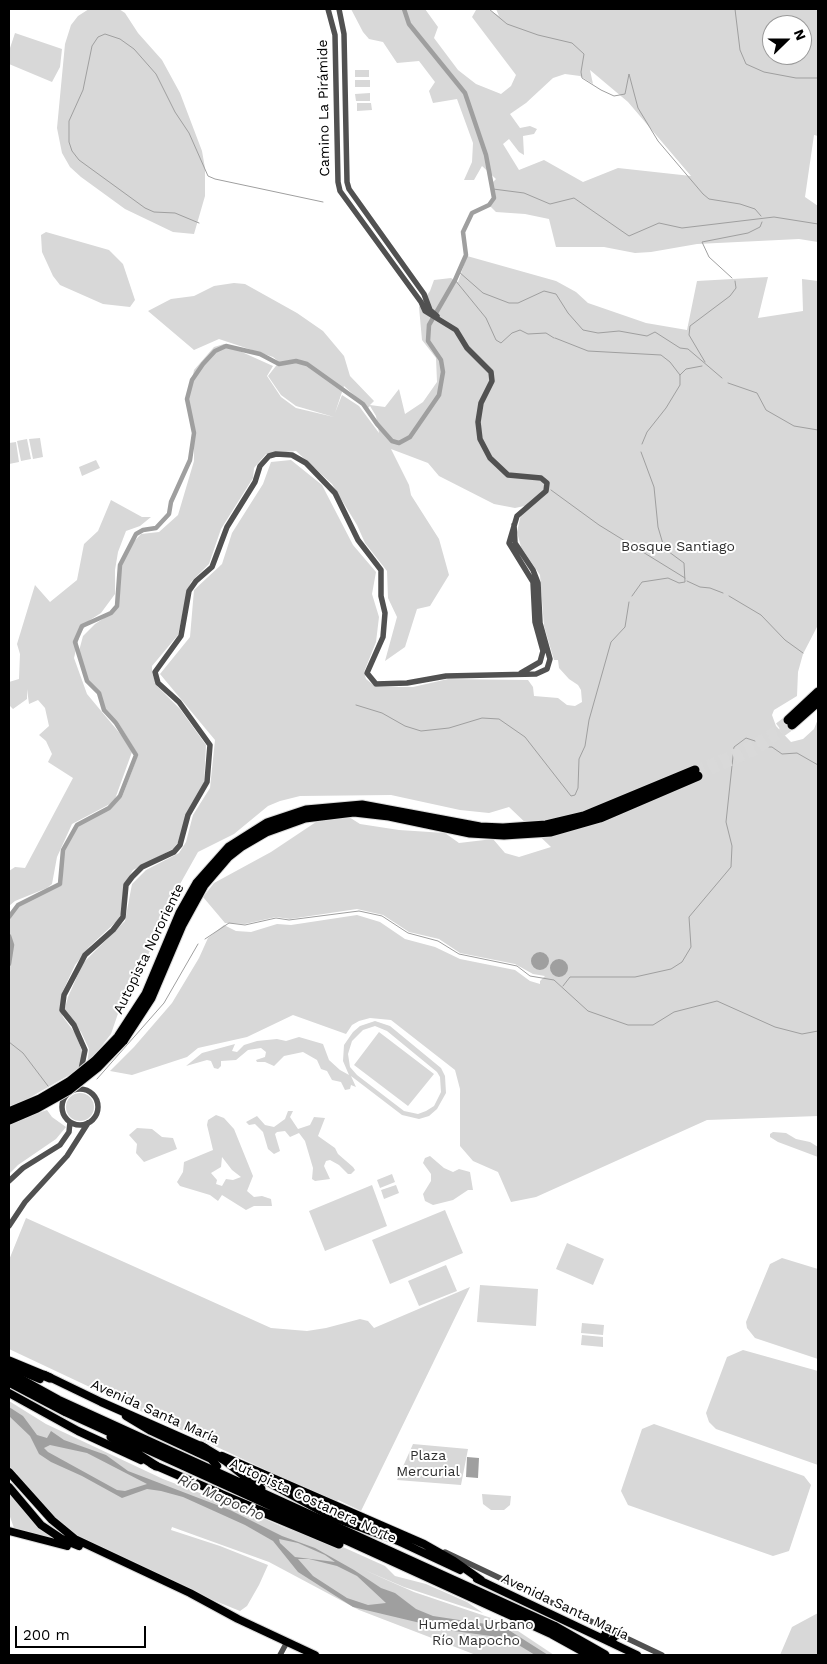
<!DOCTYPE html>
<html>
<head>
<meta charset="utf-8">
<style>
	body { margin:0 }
	#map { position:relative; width:827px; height:1664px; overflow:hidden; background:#fff; font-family:"Work Sans",sans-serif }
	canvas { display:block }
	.frame { position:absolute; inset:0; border:10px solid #000; pointer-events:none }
	.north { position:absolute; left:762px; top:15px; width:50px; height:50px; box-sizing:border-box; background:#fff; border:1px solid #999; border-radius:50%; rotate:68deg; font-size:14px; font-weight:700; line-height:20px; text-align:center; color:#000 }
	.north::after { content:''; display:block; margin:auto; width:18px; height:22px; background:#000; clip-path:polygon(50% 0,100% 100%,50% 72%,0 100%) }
	.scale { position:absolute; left:15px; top:1626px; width:131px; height:22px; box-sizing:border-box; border:2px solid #000; border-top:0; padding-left:6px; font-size:15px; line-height:18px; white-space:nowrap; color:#000; -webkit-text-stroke:4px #fff; paint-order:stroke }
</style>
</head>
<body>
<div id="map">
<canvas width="827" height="1664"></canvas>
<div class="frame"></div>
<div class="north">N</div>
<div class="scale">200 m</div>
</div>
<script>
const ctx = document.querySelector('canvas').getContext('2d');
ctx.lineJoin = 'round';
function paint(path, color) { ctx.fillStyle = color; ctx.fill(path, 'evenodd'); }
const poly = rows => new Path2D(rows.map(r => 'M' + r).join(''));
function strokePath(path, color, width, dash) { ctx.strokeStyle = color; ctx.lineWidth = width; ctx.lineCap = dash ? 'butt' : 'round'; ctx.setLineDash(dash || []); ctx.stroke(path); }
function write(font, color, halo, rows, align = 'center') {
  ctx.font = font + ' "Work Sans",sans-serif'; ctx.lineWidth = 4; ctx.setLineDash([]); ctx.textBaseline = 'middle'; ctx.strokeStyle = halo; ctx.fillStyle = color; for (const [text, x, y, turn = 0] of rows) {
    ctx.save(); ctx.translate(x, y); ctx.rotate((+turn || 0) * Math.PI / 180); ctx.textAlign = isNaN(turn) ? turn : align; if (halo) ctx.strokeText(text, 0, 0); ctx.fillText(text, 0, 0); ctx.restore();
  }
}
paint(poly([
	[89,9,119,9,125,13,138,33,162,60,180,93,202,151,205,168,205,196,194,234,173,232,125,209,81,177,70,167,62,153,57,128,65,44,71,25,78,16],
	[351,9,425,9,438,27,434,38,458,70,476,84,501,94,511,86,516,75,472,17,476,10,481,9,488,9,499,16,496,9,818,9,818,136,814,135,805,197,818,206,818,242,799,239,697,244,651,252,635,253,604,247,556,247,549,219,525,214,496,212,489,205,494,198,491,184,496,179,482,166,474,180,464,180,472,162,473,143,457,99,433,103,429,91,435,82,419,61,397,63,383,42,369,39,363,32],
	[772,25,802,25,802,55,772,55],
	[590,70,628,102,691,176,618,168,583,182,544,160,519,170,503,144,509,139,519,152,524,155,523,136,534,134,537,129,530,126,520,128,510,114,526,103,553,78,565,74,580,76,593,84],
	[15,33,62,49,60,67,52,82,9,64,9,51],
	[355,70,369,70,369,77,355,77],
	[355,80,370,80,370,87,355,87],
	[370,93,370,101,356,101,355,94],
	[357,103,371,103,372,110,357,111],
	[46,232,109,250,123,264,135,300,130,307,103,304,60,285,53,276,42,252,41,235],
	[467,256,556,281,576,292,588,303,646,323,687,330,697,281,768,277,758,318,803,311,802,279,818,281,818,625,803,654,798,672,797,696,774,710,772,715,776,726,791,742,803,739,814,729,818,719,818,1116,707,1120,536,1197,511,1202,498,1172,473,1161,460,1146,460,1089,455,1070,391,1020,370,1018,359,1021,352,1025,346,1034,293,1015,247,1037,198,1048,187,1057,132,1075,110,1071,134,1047,172,1003,199,958,208,938,224,925,236,931,251,932,277,924,291,925,357,915,380,922,405,939,435,947,460,959,515,970,530,981,540,984,540,981,545,976,533,974,515,964,460,953,439,939,409,932,383,915,357,909,290,919,276,917,245,924,225,923,203,897,214,883,271,852,316,822,349,817,360,824,399,830,445,833,459,843,493,839,505,853,519,857,551,847,509,807,489,813,460,810,391,795,300,796,280,801,268,806,234,834,198,852,175,893,142,969,123,999,111,1034,87,1065,89,1049,81,1032,64,1012,68,997,83,963,125,921,132,884,146,870,179,853,186,842,193,815,210,788,215,740,160,674,190,637,194,590,222,564,232,533,263,484,271,462,291,460,322,485,353,545,376,572,372,594,379,617,376,642,364,672,366,679,376,687,413,687,448,679,528,680,533,687,534,696,558,698,567,705,575,706,582,702,581,690,578,685,569,679,559,668,558,660,554,660,544,626,540,575,521,547,517,532,521,514,534,504,515,508,494,504,439,476,428,463,391,449,409,485,411,495,439,539,449,575,430,606,417,609,405,647,385,661,397,617,388,598,387,571,365,543,357,525,332,484,296,451,266,454,254,468,253,478,221,529,209,564,191,582,188,589,178,635,152,666,152,673,157,686,180,709,206,745,204,782,179,841,173,849,133,870,124,884,121,914,117,921,89,947,75,965,62,993,60,1008,63,1017,75,1033,84,1056,78,1070,22,1102,9,1106,9,970,13,945,9,931,9,918,19,906,62,885,64,850,78,826,110,809,122,797,138,755,118,722,106,713,97,693,90,686,79,651,83,636,95,624,112,613,117,602,119,570,127,549,141,534,159,532,178,515,194,461,194,433,188,401,194,370,214,347,224,344,273,366,267,376,281,397,296,408,334,417,296,406,281,395,268,376,279,362,273,357,219,339,194,350,148,311,171,299,194,296,214,286,234,283,245,284,297,313,323,331,344,356,350,376,374,401,370,405,385,407,399,389,405,414,423,402,437,382,436,358,422,340,419,307,430,291,434,280,451,278,458,282],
	[344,386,368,408,370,406,376,416,379,433,359,406,342,395,335,413],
	[40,438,43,457,33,459,29,439],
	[27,439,31,459,21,461,17,441],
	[16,442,19,462,9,464,9,443],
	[96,460,100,468,82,476,79,467],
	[111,500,142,517,151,517,140,526,126,531,118,552,115,570,115,594,101,613,90,620,80,633,74,658,87,694,122,736,132,752,115,799,110,804,72,824,57,857,52,884,47,888,15,901,9,906,9,871,15,867,25,868,73,778,48,762,52,754,46,741,39,735,49,726,45,708,38,700,29,704,27,689,27,699,13,709,9,705,9,682,19,679,20,654,17,644,35,585,50,602,77,580,84,544,98,531],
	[375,1021,390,1026,441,1068,445,1076,446,1093,437,1109,429,1116,419,1119,402,1115,351,1076,356,1087,351,1085,350,1089,345,1090,341,1082,332,1080,327,1071,321,1069,317,1060,303,1052,284,1056,274,1066,265,1062,257,1062,256,1060,265,1057,266,1052,261,1048,248,1050,236,1060,221,1061,221,1066,218,1069,214,1068,211,1061,207,1060,186,1066,202,1053,235,1044,232,1051,237,1052,244,1045,257,1041,277,1039,286,1041,299,1037,323,1044,329,1060,340,1070,349,1075,343,1061,344,1045,353,1032,360,1026],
	[375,1026,387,1031,437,1072,440,1077,441,1092,434,1106,426,1111,418,1114,404,1111,357,1075,350,1067,348,1054,352,1041,363,1030],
	[379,1032,434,1074,408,1106,354,1065],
	'66 1107a14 14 0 1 1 28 0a14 14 0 1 1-28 0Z',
	[47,1110,52,1117,66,1127,56,1139,18,1165,9,1174,9,1123],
	[288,1111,293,1111,290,1117,298,1129,310,1125,314,1117,325,1118,318,1136,335,1148,338,1154,353,1167,355,1170,351,1174,348,1174,339,1165,330,1160,326,1161,324,1166,330,1179,315,1181,312,1179,313,1168,305,1141,299,1133,290,1137,285,1131,277,1132,275,1134,280,1151,274,1154,268,1149,263,1132,255,1124,249,1125,246,1122,257,1116,265,1125,274,1127,285,1119],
	[216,1115,224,1118,234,1129,253,1176,247,1191,254,1197,262,1196,271,1199,272,1206,254,1206,246,1210,222,1195,218,1201,210,1195,180,1186,177,1182,183,1172,184,1162,213,1150,207,1125,208,1120],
	[222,1157,232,1170,241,1177,233,1180,226,1179,222,1186,216,1184,217,1180,211,1173,221,1167],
	[137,1128,152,1129,162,1137,173,1138,177,1149,144,1162,136,1153,137,1144,129,1135],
	[773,1132,786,1133,796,1139,810,1142,818,1147,818,1157,778,1142,770,1137,770,1134],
	[430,1156,444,1168,453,1172,459,1169,470,1172,473,1190,468,1190,453,1200,433,1205,425,1201,423,1194,431,1181,431,1174,423,1163,425,1158],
	[392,1174,395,1182,380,1188,377,1180],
	[372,1185,387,1226,325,1251,309,1211],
	[396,1185,399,1193,384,1199,381,1190],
	[445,1210,463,1253,390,1284,372,1240],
	[26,1218,271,1328,307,1331,326,1328,360,1319,368,1321,374,1328,470,1287,361,1511,338,1500,336,1503,9,1349,9,1260],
	[567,1243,604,1259,593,1285,556,1269],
	[782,1258,818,1269,818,1359,755,1338,747,1328,746,1322,770,1264],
	[446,1265,457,1291,419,1306,408,1281],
	[480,1285,538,1289,536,1326,477,1322],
	[582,1323,604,1325,603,1335,581,1333],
	[582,1335,603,1337,603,1347,581,1345],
	[743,1350,818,1371,818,1465,716,1429,709,1422,706,1413,727,1357],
	[9,1401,46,1424,163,1479,250,1512,298,1534,263,1517,345,1548,385,1566,395,1576,426,1584,467,1602,483,1613,404,1587,362,1569,414,1592,506,1623,554,1655,476,1655,359,1610,269,1562,172,1527,171,1530,220,1546,268,1565,259,1585,247,1606,240,1611,188,1590,84,1540,61,1524,9,1468],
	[654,1424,804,1476,811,1485,789,1551,773,1556,628,1505,621,1491,642,1429],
	[413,1444,468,1449,461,1485,397,1480],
	[9,1492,37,1525,64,1544,14,1528,9,1514],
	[482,1494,511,1496,510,1505,504,1510,491,1510,483,1504],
	[818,1613,818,1655,780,1655,792,1627]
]), '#d8d8d8');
paint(poly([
	'531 961a9 9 0 1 1 18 0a9 9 0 1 1-18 0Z',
	'550 968a9 9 0 1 1 18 0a9 9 0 1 1-18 0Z',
	[9,1407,23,1416,37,1435,47,1438,51,1431,64,1440,106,1455,128,1471,230,1510,282,1536,315,1548,354,1570,381,1588,395,1593,416,1609,433,1616,486,1624,507,1629,548,1655,535,1655,517,1644,498,1637,454,1631,353,1607,298,1572,273,1541,245,1525,183,1497,161,1491,147,1489,122,1498,82,1476,51,1462,39,1454,30,1436,9,1416],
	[50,1445,87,1453,147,1484,125,1491,117,1490,48,1452,44,1448],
	[279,1539,298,1543,325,1555,335,1562,295,1557,280,1543],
	[298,1559,309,1559,337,1566,357,1576,386,1603,368,1605,347,1598,313,1576],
	[467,1457,479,1458,478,1478,466,1477]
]), '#9f9f9f');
strokePath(poly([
	[489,9,507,24,538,35,572,43,584,54,581,72,582,78,601,90,614,96,625,94,629,74,638,108,658,141,703,194,709,199,740,204,755,209,761,216],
	[735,9,740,50,746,64,764,72,796,78,818,78],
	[493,189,524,193,550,204,574,198,629,236,659,223,682,228,774,217,818,224],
	[199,223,175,213,154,212,145,208,79,160,72,151,69,142,69,121,83,90,92,46,98,37,105,34,120,39,134,49,156,74,175,112,189,133,208,176,215,179,323,202],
	[459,272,483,293,509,303,518,303,544,291,556,294,568,313,583,330,598,333,619,331,647,336,655,332,680,348,688,349,722,378],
	[732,278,709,257,702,242,748,233,760,227,762,222],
	[455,280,486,318,496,340,501,343,512,333,520,330,528,334,546,333,554,338],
	[555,338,588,351,661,355,670,362,680,375,680,385,666,408,647,432,642,444],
	[705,362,689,335,690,326,730,296,736,288,735,281],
	[680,375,686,369,702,366],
	[728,383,757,393,766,410,794,426,818,430],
	[641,452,654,487,658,527,663,544],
	[551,490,599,525,685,578],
	[687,581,700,587,710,588,723,593],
	[632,596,642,582,668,578,679,583,685,582,684,563,665,549],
	[729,596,761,615,785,640,803,653],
	[356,705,382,713,405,726,421,731,449,728,482,718,499,719,525,737,571,796,575,795,578,788,579,759,585,746,589,720,611,642,625,627,629,602],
	[763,747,772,747,782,754,797,753,818,765],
	[205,939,229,923,245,925,276,918,289,920,359,911,382,916,408,933,438,941,459,954,517,966,530,976,554,980,588,1011,628,1025,653,1025,674,1012,717,1001,775,1027,802,1034,818,1031],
	[563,986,570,977,635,977,671,969,682,962,691,947,689,917,731,867,732,846,726,822,734,747,746,738,755,741],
	[9,1042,23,1053,48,1086],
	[97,1079,164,1003,198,944]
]), '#9f9f9f', 1);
strokePath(poly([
	[9,917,18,905,60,884,63,850,77,825,109,808,120,796,136,755,116,723,104,710,99,693,87,681,75,642,82,626,111,613,117,606,120,565,136,534,143,530,156,528,169,514,171,502,190,460,194,433,187,399,192,380,203,364,215,351,226,346,260,354,279,364,296,361,307,364,363,404,377,424,392,441,399,443,410,437,439,395,443,372,441,360,428,341,429,325,455,280,466,255,463,232,472,213,489,205,494,198,486,155,465,93,409,24,404,9],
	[9,936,12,945,9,964]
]), '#9f9f9f', 4.5);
strokePath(poly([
	[695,770,738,752,767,736,788,720],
	[698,776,757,750,792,725]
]), '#d9d9d9', 9, [9, 4.5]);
const major = poly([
	[9,1366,40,1379],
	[45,1375,101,1402,205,1448],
	[9,1393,78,1431,141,1460],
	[126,1416,151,1431,211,1459,217,1466],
	[222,1456,424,1544,454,1561,481,1580],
	[152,1464,219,1493],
	[9,1472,52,1520,75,1539,190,1593,238,1619,315,1655],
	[255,1481,266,1481,332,1517,398,1541,460,1570],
	[9,1487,41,1525,62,1539,79,1546],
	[9,1531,67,1546],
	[477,1579,637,1655],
	[602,1638,606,1634,606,1628],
	[610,1642,616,1635,621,1634]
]);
const highway = poly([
	[788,720,818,692],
	[792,725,818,702],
	[118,1037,146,994,180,913,197,883,229,847,267,823,306,810,362,805,480,827,503,828,546,825,584,816,695,770],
	[123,1041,151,998,182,925,204,885,228,857,242,846,266,832,305,818,354,812,389,816,470,833,504,835,551,832,600,818,698,776],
	[9,1361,50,1378],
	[9,1373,58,1400,554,1626,605,1655],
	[9,1382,66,1412,552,1634,590,1655],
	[111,1437,156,1466],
	[201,1446,226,1461,261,1489],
	[215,1492,339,1544]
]);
strokePath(major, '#dbdbdb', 10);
strokePath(highway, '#dbdbdb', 11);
strokePath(poly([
	[328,9,335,35,338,182,340,191,421,302,425,311,456,330,467,348,491,372,492,381,481,403,478,422,480,439,490,458,508,475,541,478,547,483,546,491,517,516,509,543,533,582,535,622,543,651,540,662,521,673],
	[339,9,344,34,347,182,349,189,424,294,430,310,437,316],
	[81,1070,85,1050,74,1025,62,1010,64,995,85,955,113,930,123,917,126,885,132,877,142,867,174,852,180,845,188,815,207,782,210,745,179,702,158,683,155,672,181,636,189,591,196,581,212,567,227,527,255,482,260,466,269,456,276,454,292,455,306,463,335,493,358,540,381,570,381,596,385,613,383,637,367,673,376,684,407,683,446,676,536,674,547,669,550,659,540,623,538,583,533,570,515,543,514,525],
	'62 1107a18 18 0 1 1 36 0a18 18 0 1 1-36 0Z',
	[9,1181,23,1168,60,1145,69,1132,70,1122],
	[9,1226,25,1202,67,1156,88,1123],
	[445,1552,662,1655],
	[280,1655,287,1642]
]), '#515151', 5.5);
strokePath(major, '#000', 8);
strokePath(highway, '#000', 9);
const highwayBridge = poly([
	[9,1112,40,1099,69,1082,95,1061,118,1037],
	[9,1120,37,1108,69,1090,98,1067,123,1041]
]);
strokePath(highwayBridge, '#dbdbdb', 11, []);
strokePath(highwayBridge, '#000', 9);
write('14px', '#000', '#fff', [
	["Camino La Pirámide",324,108,-91],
	["Autopista Nororiente",149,949,-64],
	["Avenida Santa María",155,1412,24],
	["Autopista Costanera Norte",313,1501,25],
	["Avenida Santa María",565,1607,25]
]);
write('14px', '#2f2f2f', '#fff', [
	["Bosque Santiago",678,547],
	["Plaza",428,1456],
	["Mercurial",428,1472],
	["Humedal Urbano",476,1625],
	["Río Mapocho",476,1641]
]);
write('italic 15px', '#404040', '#fff', [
	["Río Mapocho",221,1498,24]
]);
</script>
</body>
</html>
